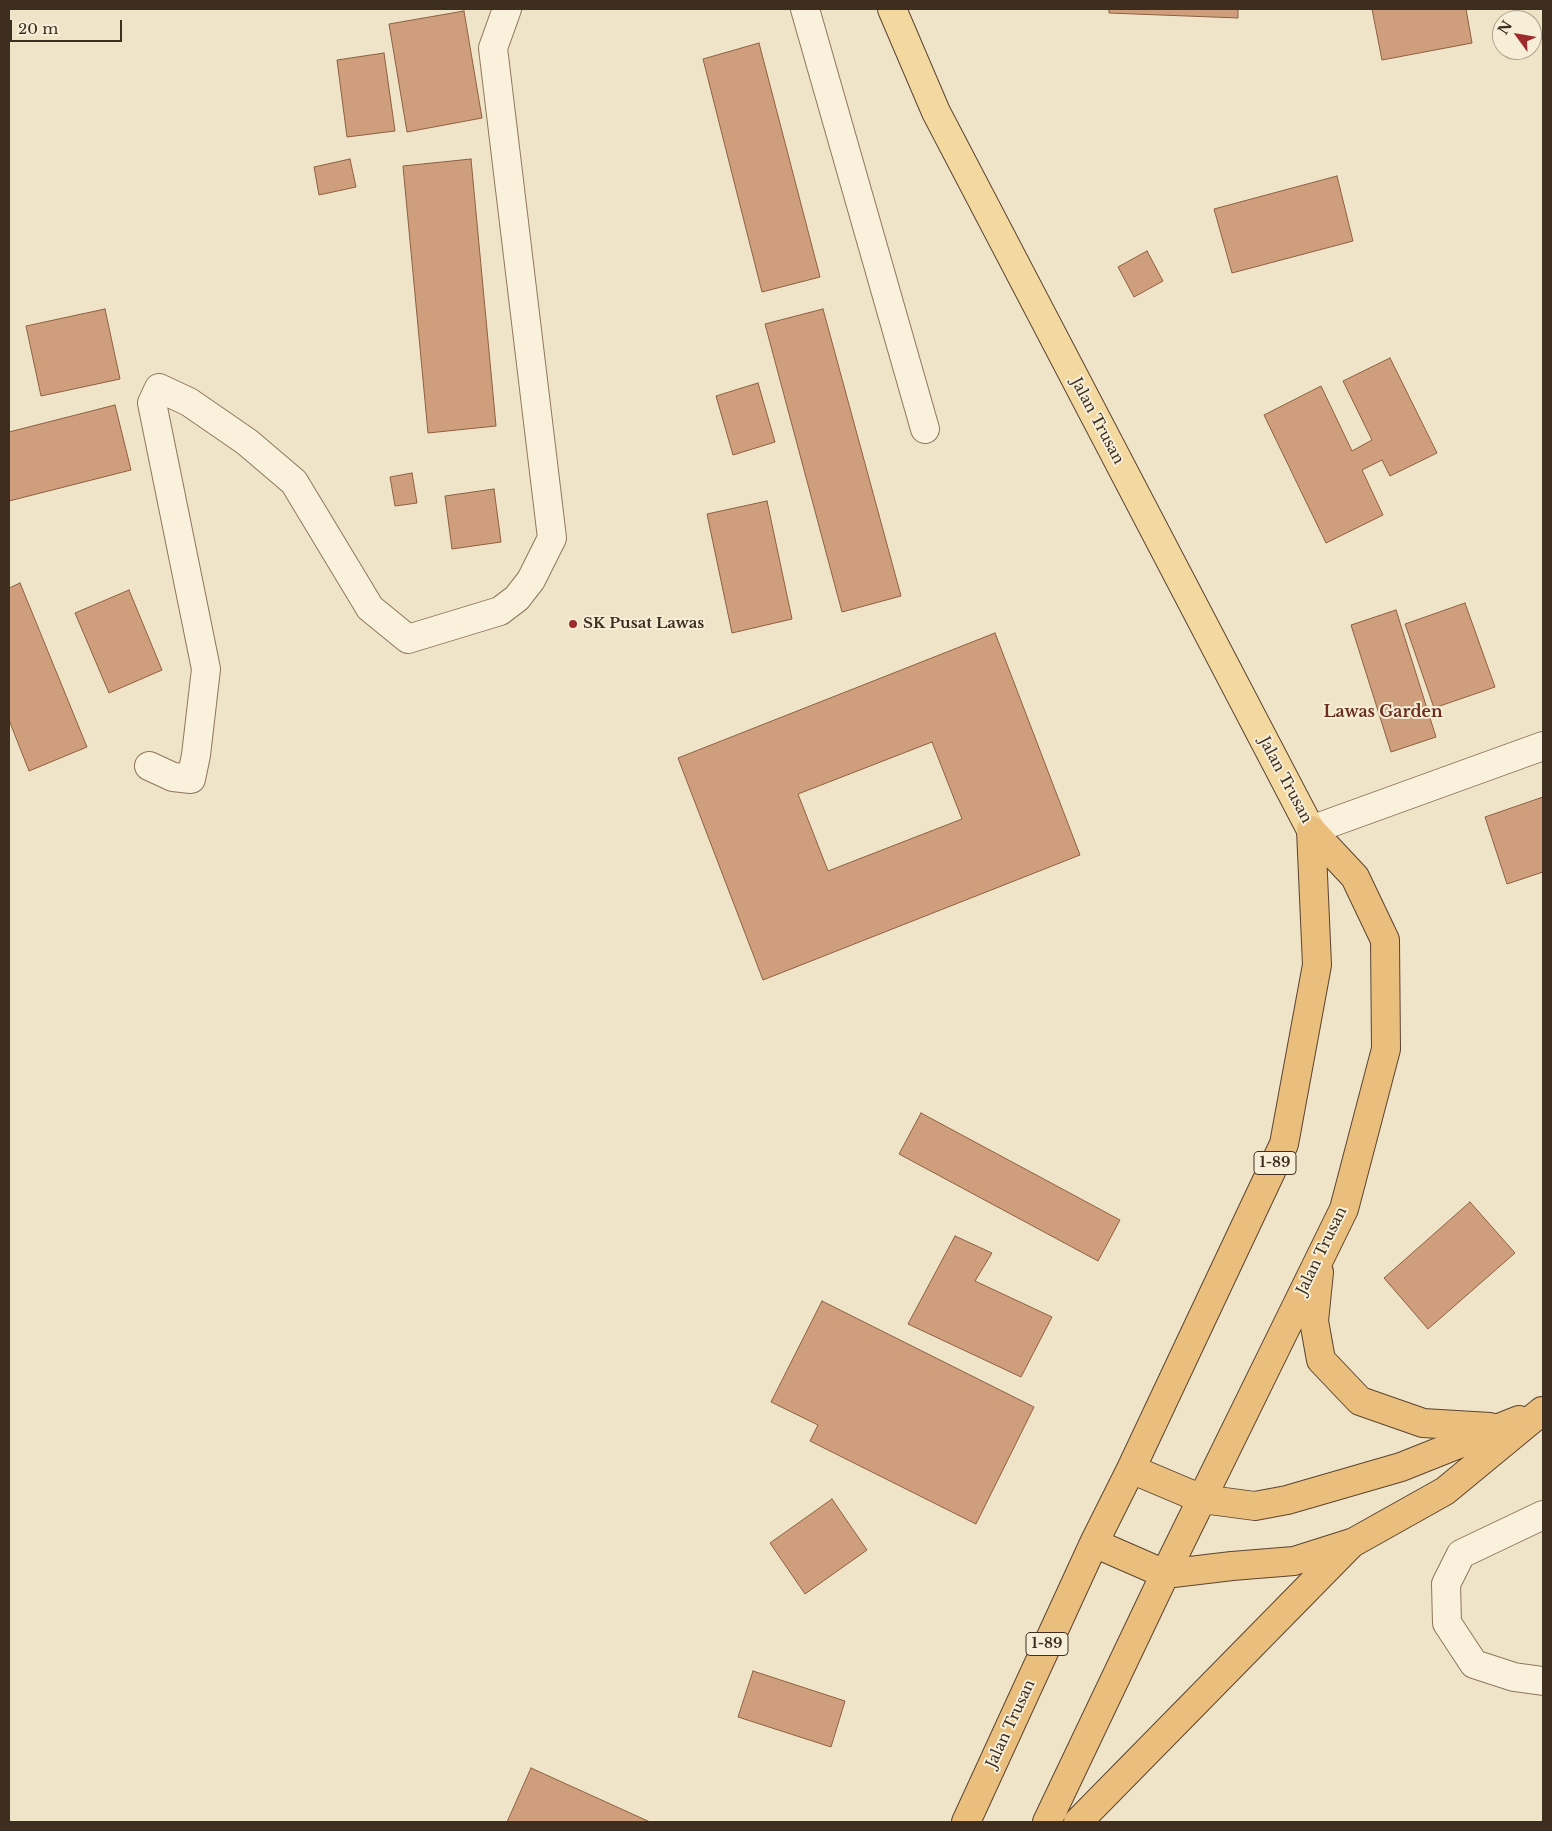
<!DOCTYPE html>
<html>
<head>
<meta charset="utf-8">
<style>
	body { margin:0 }
	#map { position:relative; width:1552px; height:1831px; overflow:hidden; background:#f0e4c8; font-family:"Libre Baskerville",serif }
	canvas { display:block }
	.frame { position:absolute; inset:0; border:10px solid #3d2e20; pointer-events:none }
	.north { position:absolute; left:1492px; top:10px; width:50px; height:50px; box-sizing:border-box; background:#f7eed8; border:1px solid #ada18e; border-radius:50%; rotate:302deg; font-size:14px; font-weight:700; line-height:20px; text-align:center; color:#3d2e20 }
	.north::after { content:''; display:block; margin:auto; width:18px; height:22px; background:#9e2a2b; clip-path:polygon(50% 0,100% 100%,50% 72%,0 100%) }
	.scale { position:absolute; left:10px; top:20px; width:112px; height:22px; box-sizing:border-box; border:2px solid #3d2e20; border-top:0; padding-left:6px; font-size:15px; line-height:18px; white-space:nowrap; color:#3d2e20; -webkit-text-stroke:4px #f7eed8; paint-order:stroke }
</style>
</head>
<body>
<div id="map">
<canvas width="1552" height="1831"></canvas>
<div class="frame"></div>
<div class="north">N</div>
<div class="scale">20 m</div>
</div>
<script>
const ctx = document.querySelector('canvas').getContext('2d');
ctx.lineJoin = 'round';
function paint(path, color) { ctx.fillStyle = color; ctx.fill(path, 'evenodd'); }
const poly = rows => new Path2D(rows.map(r => 'M' + r).join(''));
function strokePath(path, color, width, dash) { ctx.strokeStyle = color; ctx.lineWidth = width; ctx.lineCap = dash ? 'butt' : 'round'; ctx.setLineDash(dash || []); ctx.stroke(path); }
function write(font, color, halo, rows, align = 'center') {
  ctx.font = font + ' "Libre Baskerville",serif'; ctx.lineWidth = 4; ctx.setLineDash([]); ctx.textBaseline = 'middle'; ctx.strokeStyle = halo; ctx.fillStyle = color; for (const [text, x, y, turn = 0] of rows) {
    ctx.save(); ctx.translate(x, y); ctx.rotate((+turn || 0) * Math.PI / 180); ctx.textAlign = isNaN(turn) ? turn : align; if (halo) ctx.strokeText(text, 0, 0); ctx.fillText(text, 0, 0); ctx.restore();
  }
}
const building = poly([
	[1109,9,1238,9,1238,18,1109,13,1109,9],
	[1372,9,1466,9,1472,43,1382,60,1372,9],
	[464,11,482,118,407,132,389,24,464,11],
	[759,43,820,277,762,292,703,59,759,43],
	[384,53,395,131,347,137,337,60,384,53],
	[350,159,356,187,319,195,314,167,350,159],
	[471,159,496,426,428,433,403,166,471,159],
	[1337,176,1353,241,1232,273,1214,209,1337,176],
	[1147,251,1163,281,1134,297,1118,267,1147,251],
	[105,309,120,379,41,396,26,326,105,309],
	[823,309,901,596,842,612,765,324,823,309],
	[1390,358,1437,453,1390,476,1382,460,1362,470,1383,515,1326,543,1264,415,1321,386,1352,451,1372,440,1343,381,1390,358],
	[758,383,775,442,733,455,716,396,758,383],
	[115,405,131,470,9,501,9,432,115,405],
	[412,473,417,503,395,506,390,477,412,473],
	[494,489,501,542,452,549,445,496,494,489],
	[767,501,792,619,732,633,707,514,767,501],
	[20,583,87,747,29,771,9,720,9,588,20,583],
	[129,590,162,670,109,693,75,613,129,590],
	[1465,603,1495,687,1434,708,1405,624,1465,603],
	[1396,610,1436,737,1391,752,1351,625,1396,610],
	[995,633,1080,855,763,980,678,758,995,633],
	[932,742,962,819,828,871,798,794,932,742],
	[1543,797,1543,872,1507,884,1485,817,1543,797],
	[921,1113,1120,1220,1098,1261,899,1154,921,1113],
	[1470,1202,1515,1253,1428,1329,1384,1278,1470,1202],
	[955,1236,992,1253,975,1281,1052,1317,1021,1377,908,1324,955,1236],
	[822,1301,1034,1407,976,1524,810,1441,818,1425,771,1402,822,1301],
	[832,1499,867,1550,805,1594,770,1543,832,1499],
	[753,1671,845,1701,831,1747,738,1717,753,1671],
	[531,1768,650,1822,507,1822,531,1768]
]);
paint(building, '#cf9f7d');
strokePath(building, '#8d5f41', 1);
const minor = poly([
	[805,9,925,429],
	[149,766,173,777,191,779,196,755,206,669,152,403,159,388,189,402,247,442,294,482,370,608,408,639,500,611,517,598,531,580,552,538,493,48,507,9],
	[1311,830,1543,746],
	[1543,1515,1461,1554,1446,1584,1447,1623,1474,1664,1514,1677,1543,1681]
]);
const primary = poly([
	[892,9,936,112,1311,830]
]);
const trunk = poly([
	[1319,1272,1314,1321,1321,1360,1360,1401,1423,1423,1490,1427],
	[1131,1469,1202,1499,1255,1506,1287,1500,1401,1467,1519,1420],
	[1094,1543,1165,1574,1232,1566,1294,1561,1354,1542,1445,1491,1542,1411],
	[966,1822,1094,1543,1131,1469,1284,1144,1317,965,1311,830],
	[1047,1822,1165,1574,1344,1209,1386,1049,1385,940,1355,877,1311,830],
	[1078,1822,1351,1544]
]);
strokePath(minor, '#8d765c', 30);
strokePath(primary, '#5b4430', 30);
strokePath(trunk, '#5b4430', 30);
strokePath(minor, '#faf1dc', 28);
strokePath(primary, '#f3d9a0', 28);
strokePath(trunk, '#eabe7c', 28);
for (const [x, y, r, color] of [
	[573,624,5,"#9e2a2b"]
]) { const dot = new Path2D(); dot.arc(x, y, r, 0, 2 * Math.PI); ctx.fillStyle = color; ctx.fill(dot); strokePath(dot, '#f7eed8', 2); }
for (const [x, y, w] of [
	[1275,1163,42],
	[1047,1644,42]
]) { const box = new Path2D(); box.roundRect(x - w / 2, y - 11.5, w, 23, 4); ctx.fillStyle = '#f7eed8'; ctx.fill(box); strokePath(box, '#3d2e20', 1); }
write('bold 14px', '#3d2e20', null, [
	["1-89",1275,1163],
	["1-89",1047,1644]
]);
write('15px', '#3d2e20', '#f7eed8', [
	["Jalan Trusan",1097,421,62],
	["Jalan Trusan",1285,780,62],
	["Jalan Trusan",1322,1251,-64],
	["Jalan Trusan",1011,1724,-65]
]);
write('bold 15px', '#3d2e20', '#f7eed8', [
	["SK Pusat Lawas",583,624]
], 'left');
write('bold 16px', '#6b2e1e', '#f7eed8', [
	["Lawas Garden",1383,712]
]);
</script>
</body>
</html>
